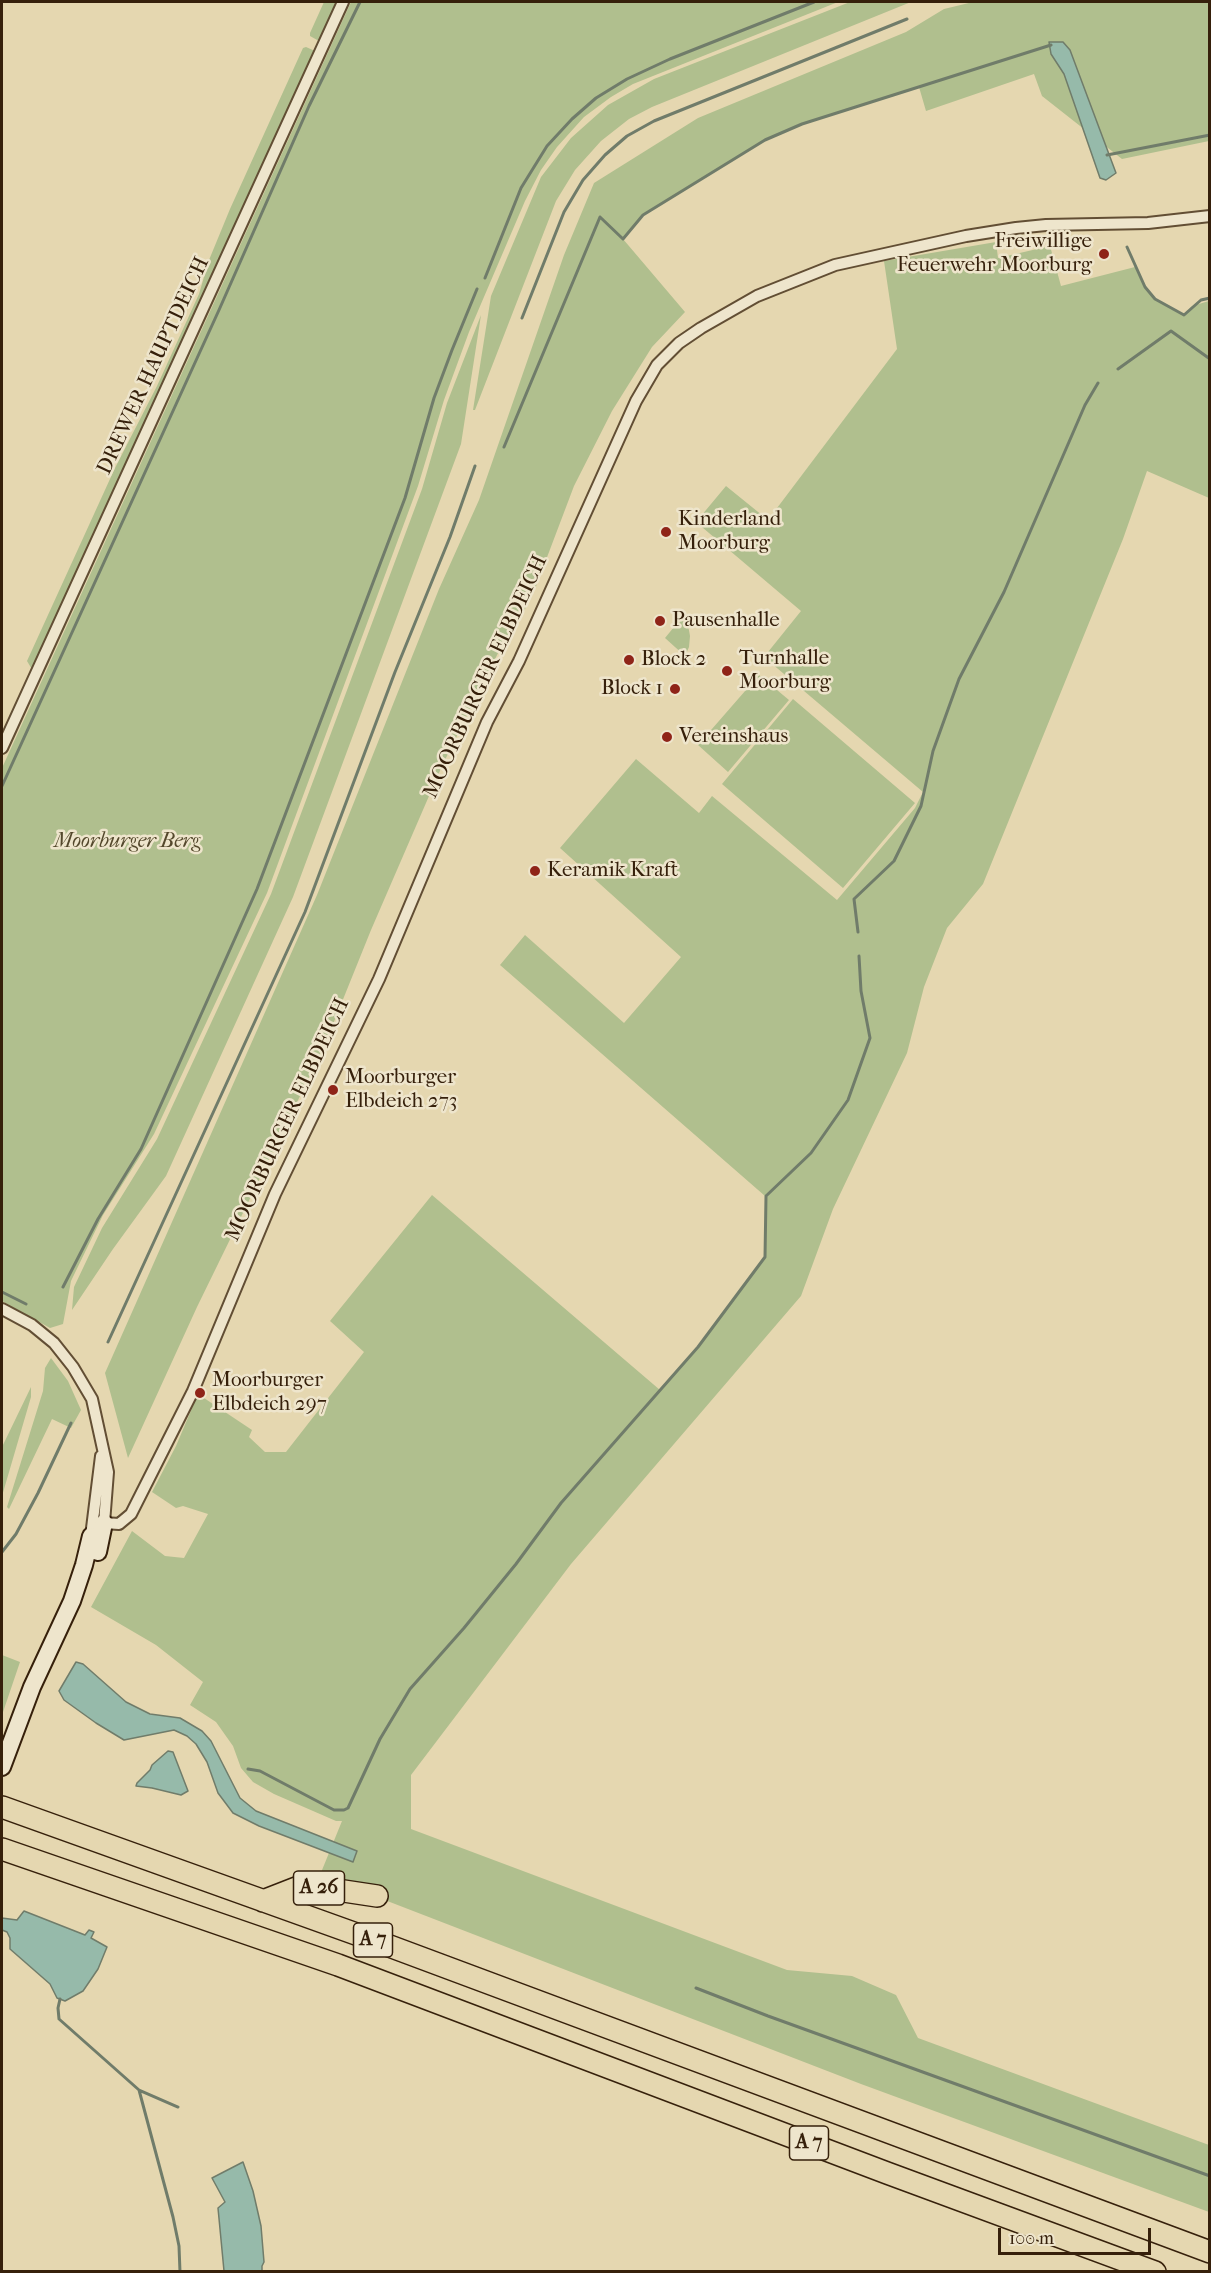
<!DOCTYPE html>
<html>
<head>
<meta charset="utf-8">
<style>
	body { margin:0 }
	#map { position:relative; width:1211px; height:2273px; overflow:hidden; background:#e5d7b0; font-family:"IM FELL French Canon",serif }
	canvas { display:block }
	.frame { position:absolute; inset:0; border:3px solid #36200b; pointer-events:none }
	.scale { position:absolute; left:998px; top:2228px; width:153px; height:27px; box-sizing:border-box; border:3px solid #36200b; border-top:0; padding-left:8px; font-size:18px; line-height:21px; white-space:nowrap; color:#36200b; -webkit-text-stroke:4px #eee5cc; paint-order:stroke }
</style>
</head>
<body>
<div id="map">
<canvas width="1211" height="2273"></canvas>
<div class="frame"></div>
<div class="scale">100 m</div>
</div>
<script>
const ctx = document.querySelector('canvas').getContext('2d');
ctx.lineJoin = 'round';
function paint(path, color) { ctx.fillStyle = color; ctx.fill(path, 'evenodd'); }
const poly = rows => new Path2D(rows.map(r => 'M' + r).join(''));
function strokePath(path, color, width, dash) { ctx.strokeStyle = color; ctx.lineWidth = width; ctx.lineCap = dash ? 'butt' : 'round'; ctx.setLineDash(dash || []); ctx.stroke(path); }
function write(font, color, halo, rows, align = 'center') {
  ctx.font = font + ' "IM FELL French Canon",serif'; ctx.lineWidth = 5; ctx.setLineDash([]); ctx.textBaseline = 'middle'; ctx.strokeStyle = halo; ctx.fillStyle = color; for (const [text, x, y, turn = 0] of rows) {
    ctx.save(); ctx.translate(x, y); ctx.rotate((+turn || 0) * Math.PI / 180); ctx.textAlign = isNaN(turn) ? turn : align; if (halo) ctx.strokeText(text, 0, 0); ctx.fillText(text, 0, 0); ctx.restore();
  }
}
paint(poly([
	[324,2,339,2,322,41,319,41,310,36,310,33],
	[351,2,838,2,633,84,611,97,584,117,557,147,541,170,525,201,469,332,444,400,418,486,267,893,154,1134,103,1215,71,1281,63,1324,50,1328,2,1301,2,768],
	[850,2,911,2,652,107,629,119,601,141,575,170,556,201,475,410,473,410,491,296,541,177,571,138,608,105,654,79],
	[973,2,1209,2,1209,141,1122,159,1042,96,1034,74,926,111,919,87,802,124,765,140,643,215,623,239,685,312,652,347,612,411,574,486,535,589,510,639,506,637,442,766,371,930,323,1049,197,1307,128,1458,105,1373,317,895,439,589,479,500,564,255,594,183,698,118,906,32,944,9],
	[306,47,315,51,33,671,27,661,115,468,157,386,199,294,209,260,230,209,303,48],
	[996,242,998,258,1050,246,1061,286,1135,267,1145,287,1155,299,1184,315,1192,306,1209,301,1209,498,1147,471,1123,539,983,884,947,928,924,987,907,1053,833,1209,801,1296,571,1564,411,1775,411,1829,787,1970,852,1976,896,1995,918,2038,1209,2145,1209,2212,861,2084,320,1875,342,1821,336,1821,274,1794,253,1782,241,1768,233,1746,216,1722,190,1705,203,1682,156,1645,91,1607,132,1531,165,1556,184,1558,208,1514,183,1506,176,1508,152,1492,176,1446,198,1394,252,1430,249,1437,265,1452,286,1452,364,1352,330,1321,432,1195,660,1390,698,1347,765,1257,765,1196,500,965,525,935,624,1023,681,957,560,848,636,759,699,813,712,796,837,900,915,808,923,792,764,657,801,611,696,522,726,486,768,520,897,349,884,261],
	[481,315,461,444,293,897,166,1176,113,1249,72,1310,74,1287,102,1228,157,1139,271,894,422,489,447,403],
	[683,616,688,625,690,636,689,647,685,656,665,638],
	[759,675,789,700,728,772,698,745],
	[793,699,915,803,843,888,722,784],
	[51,1358,68,1381,81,1410,71,1428,52,1419,9,1509,7,1507,43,1391,45,1368],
	[31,1387,31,1397,2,1496,2,1447],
	[2,1655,20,1662,2,1715]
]), '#b0bf8e');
const water = poly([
	[1049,42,1063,42,1070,50,1116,173,1106,180,1100,178,1064,74,1051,54,1049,42],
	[76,1662,83,1664,126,1702,150,1714,180,1718,202,1731,211,1741,240,1798,256,1811,357,1851,353,1862,259,1826,233,1813,218,1793,207,1762,196,1744,187,1736,174,1730,124,1740,96,1723,64,1700,59,1691,76,1662],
	[168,1751,173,1752,188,1791,181,1795,152,1788,136,1786,137,1783,150,1770,152,1765,168,1751],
	[24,1911,85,1935,89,1930,94,1932,91,1938,107,1947,98,1969,83,1991,65,2001,57,1998,50,1984,10,1949,10,1938,7,1932,2,1930,2,1918,17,1920,24,1911],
	[243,2162,253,2191,261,2226,264,2262,262,2266,262,2271,224,2271,218,2208,225,2202,212,2178,243,2162]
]);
paint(water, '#96baaa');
strokePath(water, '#707c6a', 1.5);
strokePath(poly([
	[1107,155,1210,135],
	[1127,247,1145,287,1155,299,1184,315,1201,300,1210,298],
	[485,278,521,188,547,146,572,119,596,98,627,79,670,59,814,2],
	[522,318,564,212,583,180,605,155,627,136,654,121,907,19],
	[1118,369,1171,331,1210,359],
	[504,447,600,217,623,239,643,215,765,140,802,124,1051,45],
	[2,786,219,310,309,106,360,2],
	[858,932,854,899,894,861,921,806,933,751,959,679,1004,592,1085,405,1098,383],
	[63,1287,98,1219,141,1149,257,889,405,498,434,398,452,350,477,289],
	[2,1292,26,1304],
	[108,1342,305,912,395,672,450,537,475,466],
	[2,1552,16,1534,38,1493,71,1423],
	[248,1769,260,1771,334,1810,344,1810,348,1808,380,1739,410,1689,464,1628,516,1564,561,1503,698,1347,765,1257,766,1196,811,1153,848,1100,870,1038,861,991,859,956],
	[696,1988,768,2016,1210,2176],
	[60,1999,58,2008,59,2019,139,2090,173,2217,179,2246,180,2272],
	[139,2090,178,2107]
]), '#707c6a', 3);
const street = poly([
	[2,748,343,2],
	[2,1309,32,1325,54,1343,73,1367,92,1399,108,1472,104,1523],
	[104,1523,119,1524,131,1514,193,1391,275,1194,379,979,487,722,519,661,636,401,657,365,679,343,701,328,757,296,835,265,966,236,1016,228,1046,225,1148,223,1210,216],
	[91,1536,101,1456]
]);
const secondary = poly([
	[98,1552,104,1523],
	[2,1767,32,1687,72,1601,84,1565,91,1536]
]);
const highway = poly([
	[2,1807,384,1944,1210,2252],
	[2,1849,338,1965,887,2173,1155,2272],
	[263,1901,304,1885,377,1896]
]);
strokePath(street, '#624e34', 14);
strokePath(secondary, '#36200b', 20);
strokePath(highway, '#36200b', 24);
strokePath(street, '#eee5cc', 10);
strokePath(secondary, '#eee5cc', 16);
strokePath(highway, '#e5d7b0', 21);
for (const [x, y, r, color] of [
	[1104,254,6,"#8f2418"],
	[666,532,6,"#8f2418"],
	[660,621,6,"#8f2418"],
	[629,660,6,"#8f2418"],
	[727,671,6,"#8f2418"],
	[675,689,6,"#8f2418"],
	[667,737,6,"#8f2418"],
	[535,871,6,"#8f2418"],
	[333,1090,6,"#8f2418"],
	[200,1393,6,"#8f2418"]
]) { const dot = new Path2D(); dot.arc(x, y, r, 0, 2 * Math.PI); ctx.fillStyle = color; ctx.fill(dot); strokePath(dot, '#eee5cc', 2); }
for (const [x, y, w] of [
	[319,1888,51],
	[373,1940,39],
	[809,2143,39]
]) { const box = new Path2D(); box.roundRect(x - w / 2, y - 17, w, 34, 4.5); ctx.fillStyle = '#eee5cc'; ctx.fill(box); strokePath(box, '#36200b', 1.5); }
write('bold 20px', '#36200b', null, [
	["A 26",319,1888],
	["A 7",373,1940],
	["A 7",809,2143]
]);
write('21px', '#36200b', '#eee5cc', [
	["Freiwillige",1092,242,"right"],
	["Feuerwehr Moorburg",1092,266,"right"],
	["Kinderland",678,520],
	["Moorburg",678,544],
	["Pausenhalle",672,621],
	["Turnhalle",739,659],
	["Moorburg",739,683],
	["Block 2",641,660],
	["Block 1",663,689,"right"],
	["Vereinshaus",679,737],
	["Keramik Kraft",547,871],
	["Moorburger",345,1078],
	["Elbdeich 273",345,1102],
	["Moorburger",212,1381],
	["Elbdeich 297",212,1405]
], 'left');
write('21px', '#36200b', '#eee5cc', [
	["DREWER HAUPTDEICH",154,366,-65],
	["MOORBURGER ELBDEICH",486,677,-65],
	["MOORBURGER ELBDEICH",288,1120,-65]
]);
write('italic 21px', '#54482c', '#eee5cc', [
	["Moorburger Berg",127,842]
]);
</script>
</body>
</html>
